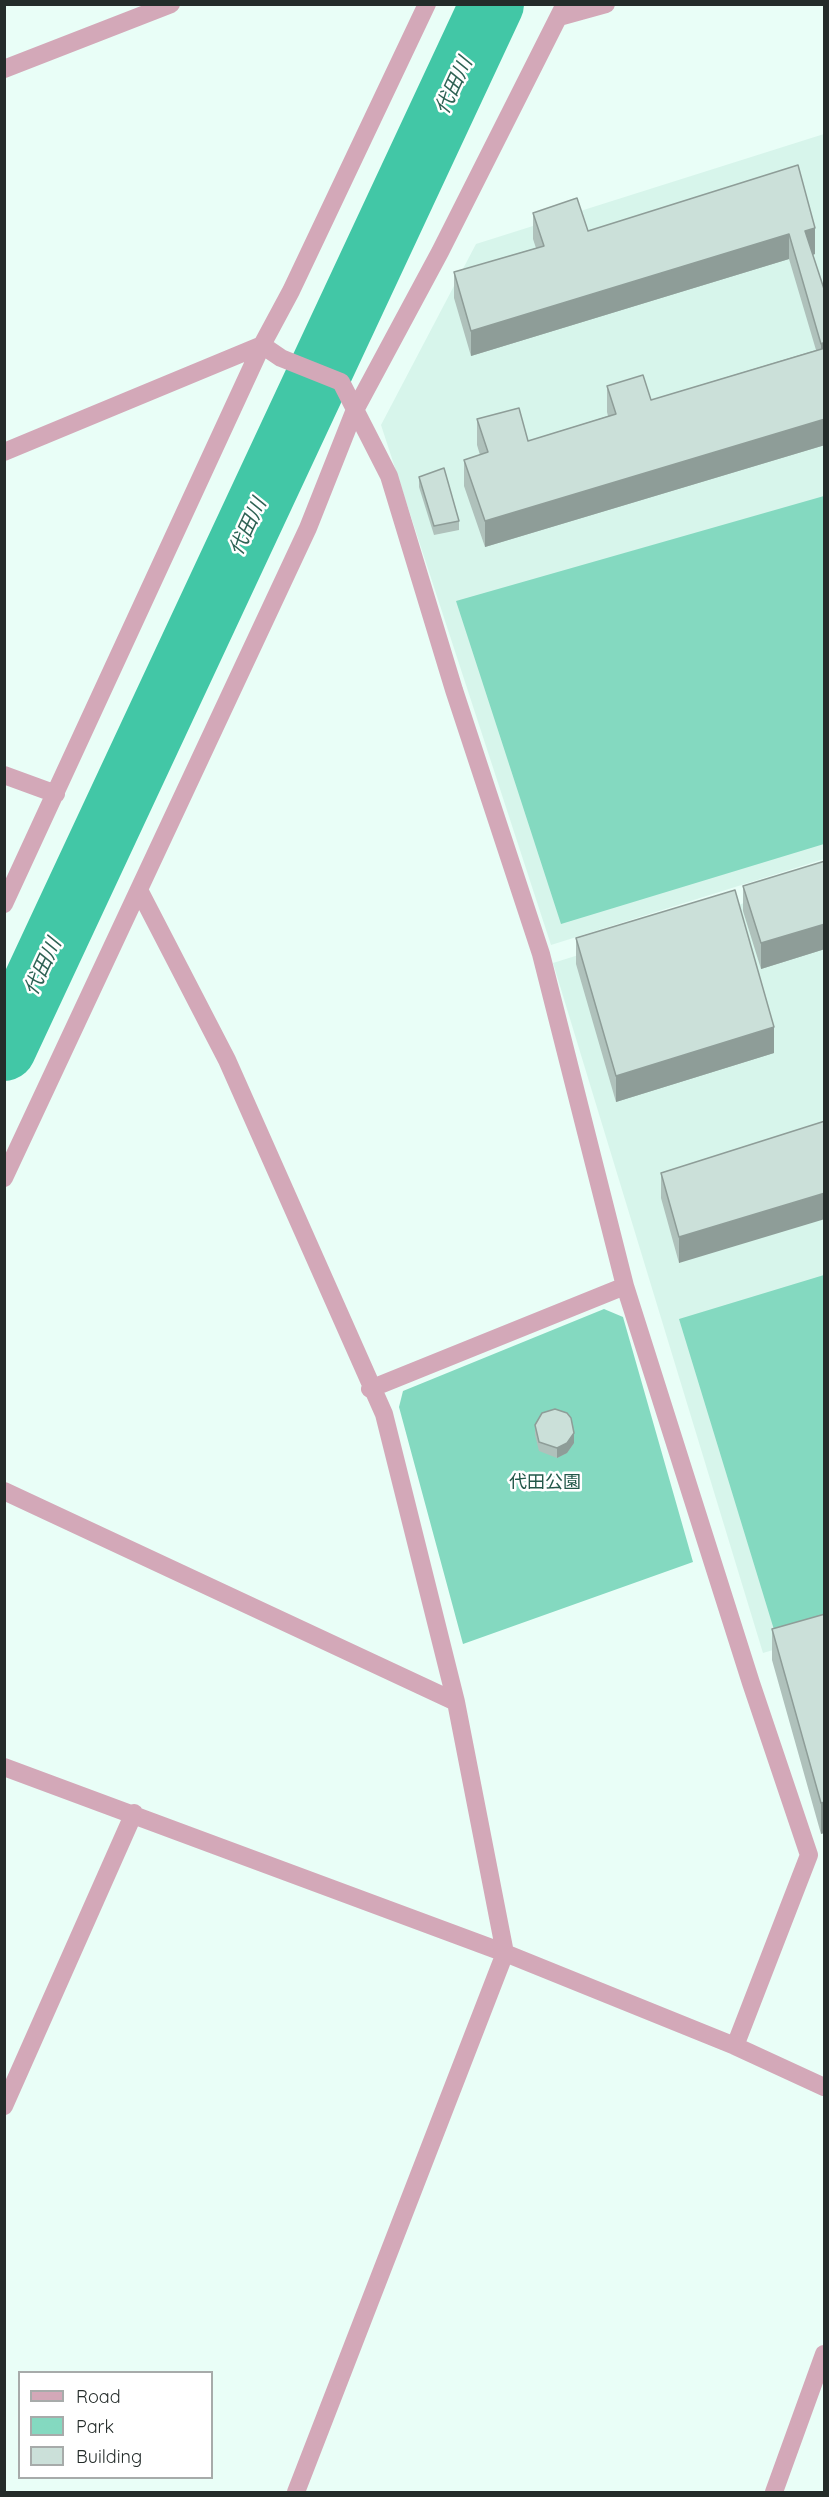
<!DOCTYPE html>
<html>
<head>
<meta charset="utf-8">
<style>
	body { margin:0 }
	#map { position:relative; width:829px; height:2497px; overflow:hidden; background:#e9fef7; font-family:Quicksand,sans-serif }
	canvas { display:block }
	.frame { position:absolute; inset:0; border:6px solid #242c2a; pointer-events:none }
	.legend { position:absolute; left:18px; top:2371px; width:195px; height:108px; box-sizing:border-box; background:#fff; border:2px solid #a7abaa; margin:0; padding:8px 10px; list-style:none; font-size:18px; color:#242c2a }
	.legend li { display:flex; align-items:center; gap:12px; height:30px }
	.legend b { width:30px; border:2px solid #a7abaa }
</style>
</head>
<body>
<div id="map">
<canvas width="829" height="2497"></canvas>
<div class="frame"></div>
<ul class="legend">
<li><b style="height:8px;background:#d3a8b8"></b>Road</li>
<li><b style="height:16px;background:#84d9c0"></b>Park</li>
<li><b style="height:16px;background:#cbe0d9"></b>Building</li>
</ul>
</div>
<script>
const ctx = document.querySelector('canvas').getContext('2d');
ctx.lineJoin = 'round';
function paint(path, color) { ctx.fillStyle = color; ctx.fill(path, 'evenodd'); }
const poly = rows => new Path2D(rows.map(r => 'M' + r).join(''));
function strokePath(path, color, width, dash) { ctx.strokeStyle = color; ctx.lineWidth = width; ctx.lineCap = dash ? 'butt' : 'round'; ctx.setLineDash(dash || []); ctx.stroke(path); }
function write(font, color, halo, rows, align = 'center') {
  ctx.font = font + ' Quicksand,"Noto Sans JP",sans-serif'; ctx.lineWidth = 5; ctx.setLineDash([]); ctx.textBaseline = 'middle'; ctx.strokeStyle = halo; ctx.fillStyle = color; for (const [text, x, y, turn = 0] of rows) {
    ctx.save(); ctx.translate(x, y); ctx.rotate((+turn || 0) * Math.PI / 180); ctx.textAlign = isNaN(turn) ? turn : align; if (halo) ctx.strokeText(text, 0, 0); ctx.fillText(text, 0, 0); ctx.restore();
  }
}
paint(poly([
	[824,134,824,859,551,945,381,425,476,244],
	[824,878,824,1635,763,1653,553,963]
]), '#d7f5eb');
paint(poly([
	[824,496,824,844,561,924,456,601],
	[824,1275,824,1618,775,1633,679,1319],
	[604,1309,623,1317,693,1562,463,1644,399,1407,403,1391]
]), '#84d9c0');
strokePath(poly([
	[4,1049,492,4]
]), '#42c7a6', 64);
strokePath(poly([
	[559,17,606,4],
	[4,69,171,4],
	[262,345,281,358,341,382,389,476,454,690,541,954,625,1286,751,1683,809,1855,735,2046],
	[4,452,262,345],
	[4,775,56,794],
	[139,890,227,1060,384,1414,456,1702,505,1953,296,2492],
	[4,904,262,345,291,291,427,4],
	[4,1178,308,528,354,412,440,252,565,4],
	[370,1389,625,1286],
	[4,1491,456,1702],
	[4,1767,505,1953,735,2046,824,2087],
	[4,2106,134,1813],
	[774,2492,824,2354]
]), '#d3a8b8', 18);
paint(poly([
	[798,165,815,254,813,255,825,292,825,445,485,547,464,486,464,460,480,455,477,445,477,419,528,441,608,416,607,412,607,386,651,400,816,350,789,259,471,356,454,298,454,272,536,248,533,239,533,213,588,231],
	[419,477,459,521,459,530,434,535,419,487],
	[825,861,825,949,761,969,743,911,743,886],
	[576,938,774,1053,616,1102,576,964],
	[825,1121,679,1263,661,1198,661,1173],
	[535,1425,574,1443,567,1453,557,1458,539,1451,535,1435],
	[825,1614,821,1834,772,1660,772,1629]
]), '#afc1bb');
paint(poly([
	[815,228,815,254,805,257,805,231],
	[789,234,789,259,471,356,471,331],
	[825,342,825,368,821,370,821,344],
	[825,419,825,445,485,547,485,521],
	[825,924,825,949,761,969,761,943],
	[774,1027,774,1053,616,1102,616,1076],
	[825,1193,825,1219,679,1263,679,1237],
	[574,1433,574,1443,567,1453,557,1458,557,1448],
	[825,1802,825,1833,821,1834,821,1803]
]), '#8e9d98');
const building = poly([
	[798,165,815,228,805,231,825,292,825,342,821,344,789,234,471,331,454,272,544,246,533,213,577,198,588,231,798,165],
	[825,348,825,419,485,521,464,460,488,452,477,419,519,408,528,441,616,414,607,386,643,375,651,400,825,348],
	[444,468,459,521,434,526,419,477,444,468],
	[825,861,825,924,761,943,743,886,825,861],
	[735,890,774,1027,616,1076,576,938,735,890],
	[825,1121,825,1193,679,1237,661,1173,825,1121],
	[555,1409,567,1413,571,1418,574,1433,567,1443,557,1448,539,1442,535,1425,542,1413,555,1409],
	[825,1614,825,1802,821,1803,772,1629,825,1614]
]);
paint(building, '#cbe0d9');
strokePath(building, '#8e9d98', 1.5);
write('18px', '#23584a', '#fff', [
	["代田公園",545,1483]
]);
write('italic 20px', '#2f6355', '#fff', [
	["代田川",454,86,-65],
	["代田川",248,527,-65],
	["代田川",43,967,-65]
]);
</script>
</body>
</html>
